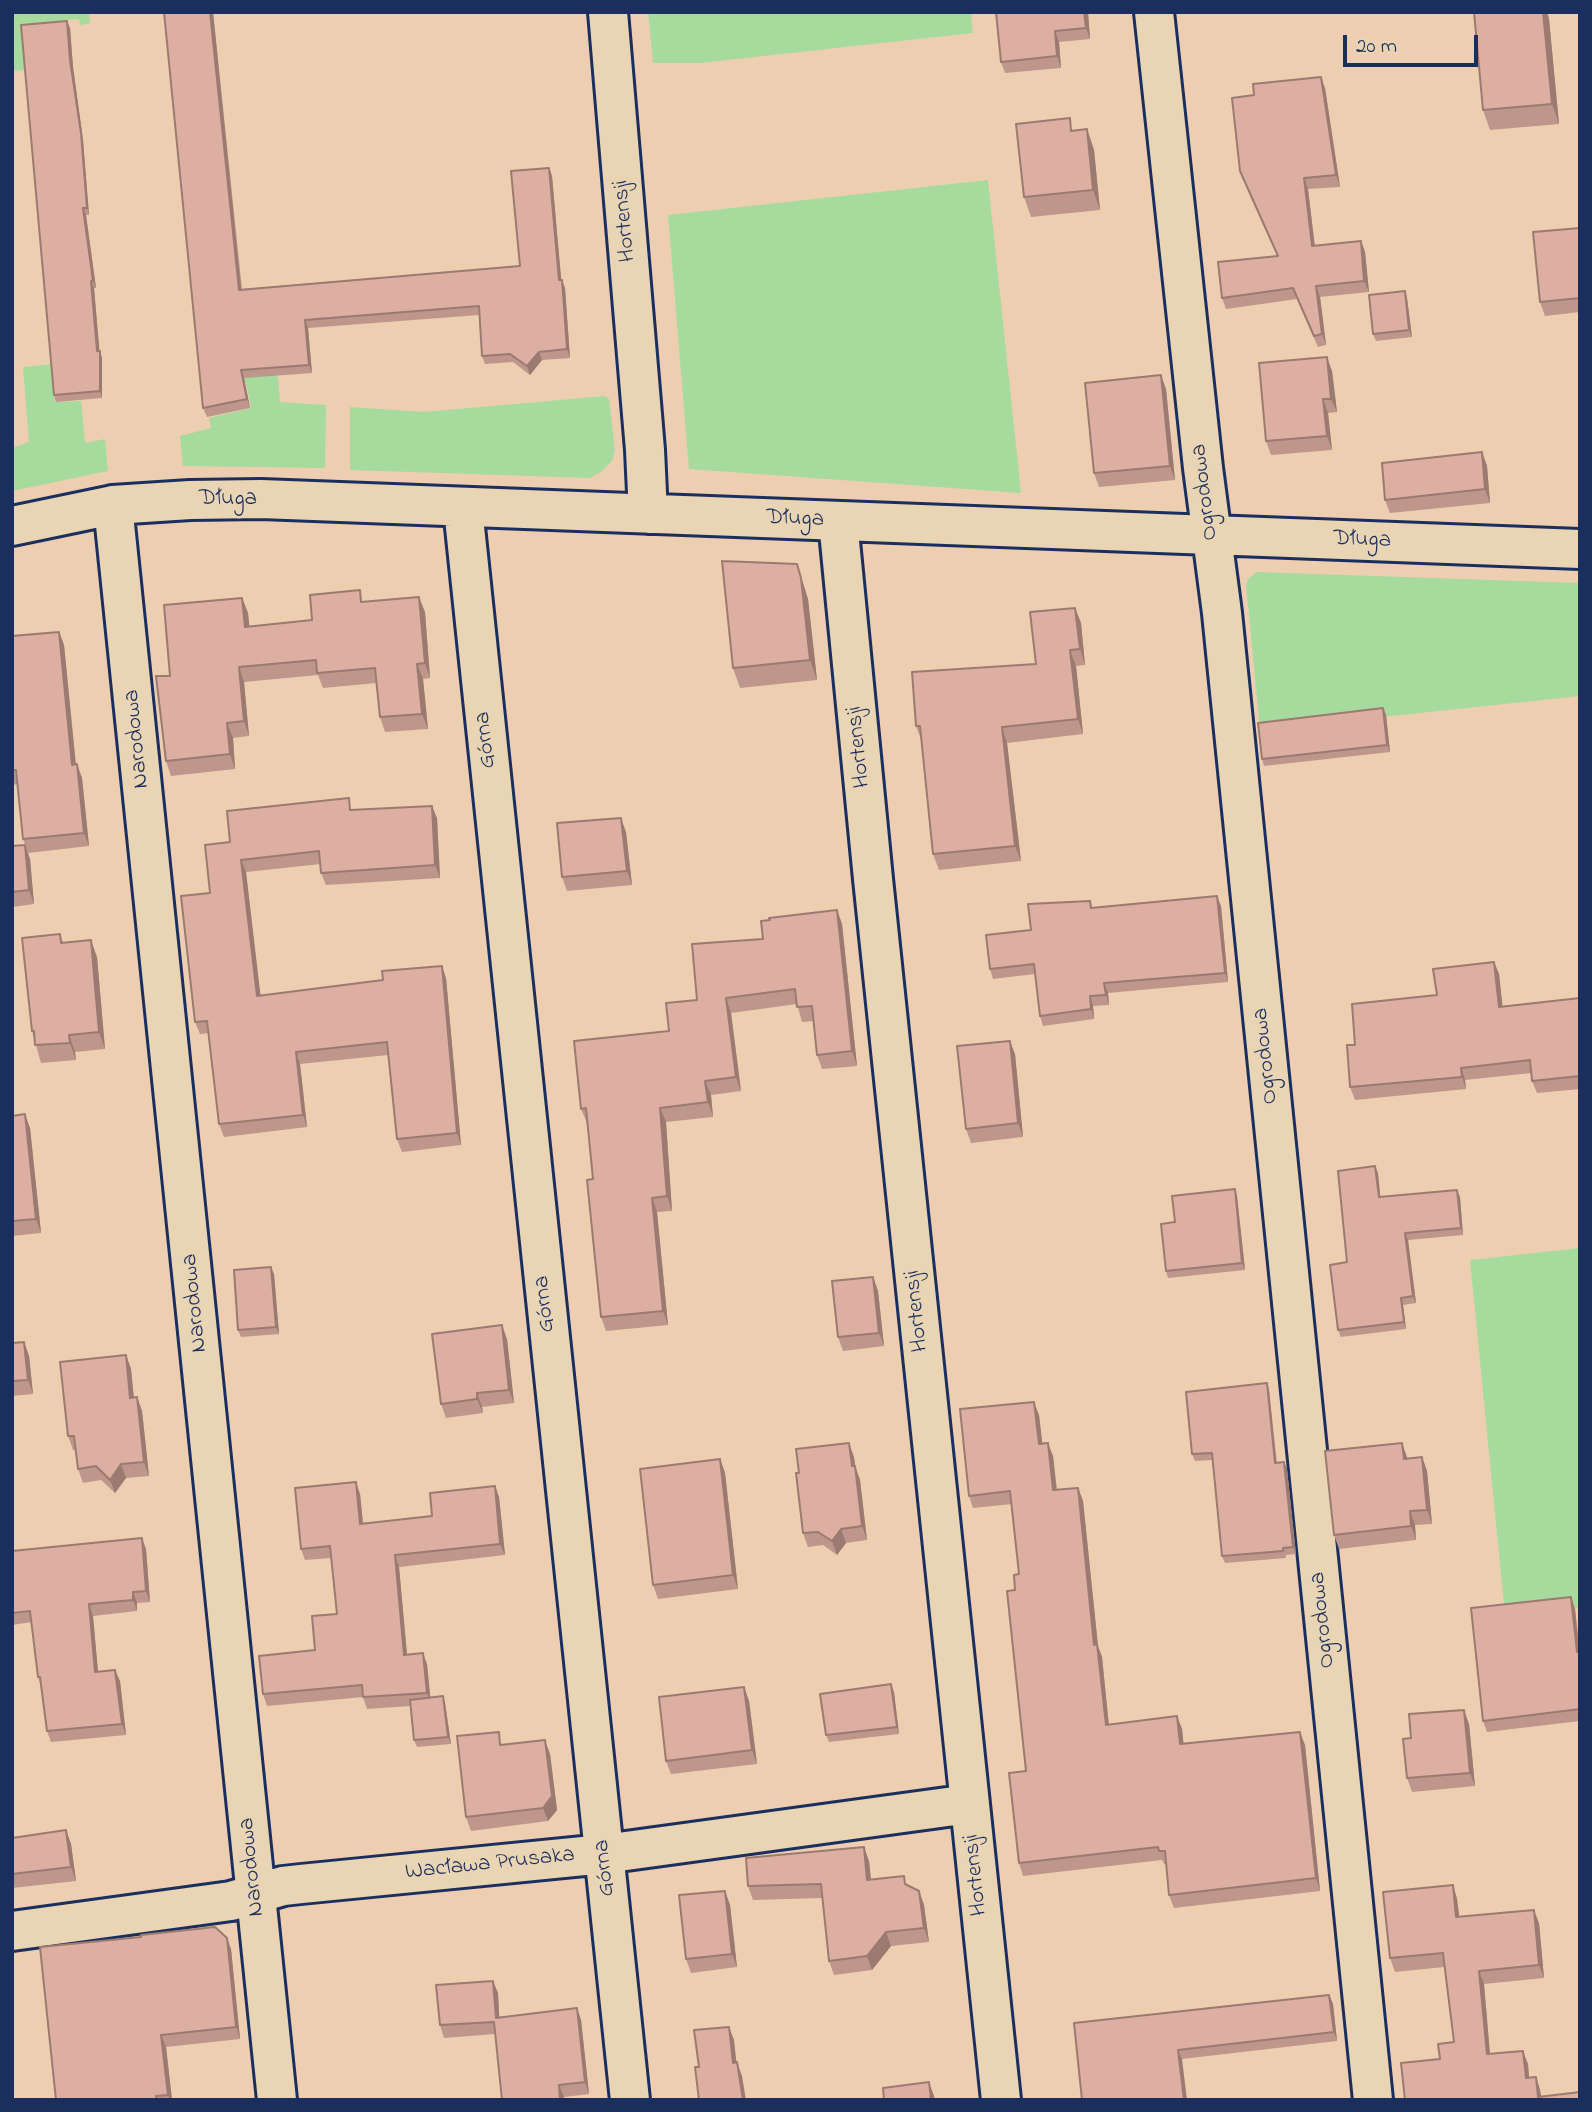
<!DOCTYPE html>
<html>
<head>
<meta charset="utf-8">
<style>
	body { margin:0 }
	#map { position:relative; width:1592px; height:2112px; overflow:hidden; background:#edceb1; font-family:"Indie Flower",sans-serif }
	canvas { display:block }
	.frame { position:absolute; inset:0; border:14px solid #1b2f5e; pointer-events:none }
	.scale { position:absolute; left:1343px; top:35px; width:135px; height:32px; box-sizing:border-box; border:4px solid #1b2f5e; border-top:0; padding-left:9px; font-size:21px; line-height:24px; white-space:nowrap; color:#1b2f5e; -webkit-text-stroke:5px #e9d4b3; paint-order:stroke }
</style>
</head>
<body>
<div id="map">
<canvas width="1592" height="2112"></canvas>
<div class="frame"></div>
<div class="scale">20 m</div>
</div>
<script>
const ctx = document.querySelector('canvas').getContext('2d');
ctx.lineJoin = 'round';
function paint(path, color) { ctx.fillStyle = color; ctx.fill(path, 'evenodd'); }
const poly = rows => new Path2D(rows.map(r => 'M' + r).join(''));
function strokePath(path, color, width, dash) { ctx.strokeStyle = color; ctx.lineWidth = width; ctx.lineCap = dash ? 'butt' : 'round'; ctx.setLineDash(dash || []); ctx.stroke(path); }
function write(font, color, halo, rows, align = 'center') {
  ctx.font = font + ' "Indie Flower",sans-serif'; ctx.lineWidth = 5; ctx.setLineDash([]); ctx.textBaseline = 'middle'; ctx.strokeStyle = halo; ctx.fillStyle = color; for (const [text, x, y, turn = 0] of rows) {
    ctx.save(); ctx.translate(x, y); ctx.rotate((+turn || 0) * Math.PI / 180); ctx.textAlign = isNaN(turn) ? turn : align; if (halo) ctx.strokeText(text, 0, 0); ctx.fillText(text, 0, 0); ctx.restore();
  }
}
paint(poly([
	[12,12,89,12,90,23,80,25,79,19,23,24,26,70,12,71],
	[648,12,971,12,973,33,700,63,653,63],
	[988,180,1021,493,689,469,668,215],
	[269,293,276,376,278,377,280,402,326,405,325,468,183,466,180,436,211,428,209,418,251,408,246,383,213,386],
	[52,364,55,402,81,401,85,443,105,439,108,471,12,491,12,448,29,442,23,367],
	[605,396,609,399,615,450,612,461,601,472,590,478,350,470,350,407,424,412],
	[1257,572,1580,583,1580,696,1260,730,1246,584,1249,578],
	[1580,1248,1580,1607,1505,1615,1470,1260]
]), '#a7db9e');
const minor = poly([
	[608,12,645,450,648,514],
	[1154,12,1203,468,1222,613,1373,2100],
	[113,505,277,2100],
	[463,508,630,2100],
	[838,521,873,879,1001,2100],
	[12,526,113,505,190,500,261,499,1580,549],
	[12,1931,231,1901,283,1886,301,1884,604,1854,969,1804]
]);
strokePath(minor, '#1b2f5e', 44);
strokePath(minor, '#e9d4b3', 38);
paint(poly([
	[164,12,213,12,242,289,520,266,549,168,552,176,561,280,565,288,570,358,542,360,530,375,513,362,485,364,482,356,479,315,308,328,312,373,244,378,250,408,207,417,203,408],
	[996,12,1088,12,1090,39,1059,42,1061,68,1005,73,1001,62],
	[1543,12,1547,12,1549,19,1559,124,1490,130,1483,110],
	[70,28,73,67,83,140,89,215,86,215,96,288,94,288,99,351,102,358,102,398,56,402,54,395],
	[1325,88,1340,187,1308,189,1315,246,1361,241,1365,252,1369,292,1320,297,1326,345,1318,347,1297,299,1226,309,1222,298,1278,256,1240,171],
	[1087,129,1094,150,1100,210,1031,217,1024,197,1075,130],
	[1580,228,1580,312,1545,316,1540,302],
	[1407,298,1412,337,1376,341,1373,334],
	[1332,371,1337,412,1328,413,1332,450,1271,455,1266,441],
	[1166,389,1175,480,1099,487,1094,473],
	[1482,452,1487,466,1490,503,1390,513,1385,500],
	[797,564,808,599,817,680,740,688,733,668],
	[242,598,248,613,249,626,312,620,364,602,425,612,430,678,423,679,428,729,385,732,380,717,376,683,323,688,318,675,244,682,249,736,233,738,235,769,171,776,166,761,170,676],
	[1075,608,1081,623,1085,665,1076,666,1083,734,1007,743,1021,861,939,870,933,854,921,739,916,726,1036,664],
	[59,632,64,645,76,764,82,778,89,846,28,853,23,839,18,784,12,785,12,636],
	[1383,708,1386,715,1390,752,1264,766,1262,759],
	[353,810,437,818,440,878,326,885,321,873,321,864,246,872,260,995,446,978,461,1145,402,1152,397,1139,388,1055,300,1064,307,1127,224,1137,219,1124,209,1033,200,1034,195,1022,210,893,230,842],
	[626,832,632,885,567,891,562,877],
	[25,845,30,859,34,904,12,907,12,846],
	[1221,906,1228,982,1108,993,1109,1005,1093,1006,1094,1019,1043,1026,1040,1016,1035,974,993,979,990,969,1031,930,1093,908],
	[837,910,842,924,857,1066,822,1069,817,1055,813,1021,802,1022,797,1004,731,1013,741,1091,711,1095,713,1117,666,1122,672,1211,657,1212,668,1325,606,1331,601,1317,593,1179,587,1123,581,1109,669,1031,697,1000,763,939],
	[60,934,63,942,97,957,105,1049,75,1052,76,1060,41,1063,32,1031],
	[1494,962,1499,974,1502,1006,1580,998,1580,1089,1537,1093,1532,1081,1531,1073,1465,1080,1466,1089,1355,1100,1350,1087,1355,1045],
	[1015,1054,1023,1137,971,1143,966,1129],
	[12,1116,30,1128,41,1233,12,1236],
	[1378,1173,1380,1196,1460,1197,1463,1235,1408,1240,1416,1303,1403,1305,1406,1329,1341,1337,1338,1330,1347,1262],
	[1235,1189,1237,1196,1245,1270,1168,1278,1166,1271,1175,1222],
	[274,1274,279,1334,241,1337,238,1330],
	[873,1277,878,1291,884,1346,843,1351,838,1337],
	[507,1339,514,1403,482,1407,483,1413,446,1418,441,1404],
	[24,1342,29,1356,33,1394,12,1396,12,1343],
	[126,1355,131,1369,134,1398,137,1397,142,1411,149,1476,126,1478,115,1493,101,1480,83,1483,78,1469,76,1450,73,1450,68,1436],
	[1269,1390,1277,1463,1284,1462,1287,1469,1296,1554,1286,1555,1286,1558,1225,1563,1222,1556,1212,1460,1195,1461,1192,1454],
	[1039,1415,1042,1444,1053,1456,1057,1490,1078,1488,1083,1501,1098,1646,1102,1657,1109,1725,1177,1716,1182,1729,1183,1743,1305,1745,1320,1891,1174,1908,1169,1895,1166,1864,1164,1864,1162,1860,1023,1876,1019,1863,1026,1771,1015,1590,1019,1574,1012,1504,973,1508,969,1496],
	[854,1457,855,1466,860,1480,867,1540,846,1543,837,1555,823,1545,808,1547,803,1533,799,1473],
	[1422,1457,1427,1471,1432,1524,1415,1525,1416,1540,1339,1549,1334,1535,1407,1459],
	[720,1459,725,1473,738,1589,658,1599,653,1585],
	[495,1486,499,1497,505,1555,399,1567,407,1654,427,1664,430,1698,445,1703,451,1744,417,1747,414,1740,410,1706,367,1709,363,1697,267,1706,263,1694,315,1650,337,1614,331,1558,305,1560,301,1549,360,1494,363,1523,432,1516],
	[146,1549,150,1602,137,1603,137,1611,93,1616,98,1672,120,1681,126,1735,51,1742,47,1731,41,1685,38,1677,32,1622,12,1625,12,1551],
	[1571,1597,1575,1609,1580,1650,1580,1721,1487,1732,1483,1721],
	[744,1687,749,1701,757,1764,671,1774,666,1761],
	[894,1692,899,1734,829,1742,826,1735],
	[1469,1724,1475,1786,1412,1792,1407,1778,1411,1738],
	[503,1745,550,1754,557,1810,548,1821,471,1831,466,1817],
	[66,1830,71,1844,76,1881,12,1888,12,1838],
	[869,1861,871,1879,907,1886,919,1891,924,1905,929,1942,891,1946,872,1970,834,1975,829,1961,822,1898,753,1900,748,1886],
	[1453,1885,1457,1899,1459,1916,1539,1923,1544,1978,1484,1984,1490,2054,1528,2064,1529,2078,1536,2077,1540,2090,1541,2096,1580,2100,1405,2100,1454,2042,1444,1967,1395,1972,1390,1958],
	[725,1891,730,1905,737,1967,691,1973,686,1959],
	[227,1938,231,1949,240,2039,166,2047,172,2100,56,2100],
	[493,1981,498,1993,499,2017,577,2008,581,2020,589,2094,564,2097,564,2100,502,2100,495,2034,444,2038,440,2025],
	[1329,1995,1333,2004,1337,2041,1182,2059,1074,2023]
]), '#be968b');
paint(poly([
	[210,12,213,12,242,298,239,290],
	[1084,12,1088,12,1090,39,1086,28],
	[1543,12,1547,12,1549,19,1559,124,1552,104],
	[67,21,70,28,73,67,83,140,89,215,87,208,70,60],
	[1055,31,1059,42,1061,68,1057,56],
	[1321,77,1325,88,1340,187,1336,175],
	[1087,129,1094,150,1100,210,1093,190],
	[549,168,552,176,562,288,559,280],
	[1304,178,1308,189,1316,258,1312,246],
	[83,208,86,215,96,288,93,281],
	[1361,241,1365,252,1369,292,1364,281],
	[562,280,565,288,570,358,567,349],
	[91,281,94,288,100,356,100,351,102,358,102,398,100,391],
	[1316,286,1320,297,1326,345,1322,334],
	[1405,291,1407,298,1412,337,1409,330],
	[305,320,308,328,312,373,309,365],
	[539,352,542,360,530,375,527,366],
	[1327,357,1332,371,1337,412,1331,399],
	[241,370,244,378,250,408,247,399],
	[1161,375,1166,389,1175,480,1170,466],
	[1323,399,1328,413,1332,450,1327,436],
	[1482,452,1487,466,1490,503,1485,489],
	[797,564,808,599,817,680,810,660],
	[419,597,425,612,430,678,425,663],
	[242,598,248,613,251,642,245,627],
	[1075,608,1081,623,1085,665,1080,649],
	[59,632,64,645,77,778,72,765],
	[1070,650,1076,666,1083,734,1078,719],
	[417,664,423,679,428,729,422,714],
	[239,667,244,682,249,736,244,721],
	[1383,708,1386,715,1390,752,1387,745],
	[227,723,233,738,235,769,230,754],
	[1002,727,1007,743,1021,861,1015,846],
	[77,764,82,778,89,846,84,833],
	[432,806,437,818,440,878,435,865],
	[621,818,626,832,632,885,627,871],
	[25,845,30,859,34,904,29,890],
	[241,860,246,872,262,1008,257,996],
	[1217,896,1221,906,1228,982,1225,973],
	[837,910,842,924,857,1066,852,1051],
	[91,940,97,957,105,1049,99,1032],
	[1494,962,1499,974,1504,1019,1499,1007],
	[442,966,446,978,461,1145,457,1133],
	[1104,983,1108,993,1109,1005,1106,995],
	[1090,996,1093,1006,1094,1019,1091,1009],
	[726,998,731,1013,741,1091,736,1077],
	[69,1035,75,1052,76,1060,70,1043],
	[1010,1041,1015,1054,1023,1137,1018,1123],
	[296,1052,300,1064,307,1127,303,1115],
	[1461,1068,1465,1080,1466,1089,1462,1077],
	[705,1081,711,1095,713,1117,708,1102],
	[660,1108,666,1122,672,1211,667,1196],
	[25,1114,30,1128,41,1233,36,1219],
	[1375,1166,1378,1173,1381,1204,1379,1197],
	[1235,1189,1237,1196,1245,1270,1242,1263],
	[1457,1190,1460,1197,1463,1235,1461,1228],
	[652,1198,657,1212,668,1325,663,1311],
	[1405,1233,1408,1240,1416,1303,1413,1296],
	[271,1267,274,1274,279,1334,276,1327],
	[873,1277,878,1291,884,1346,879,1333],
	[1401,1298,1403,1305,1406,1329,1404,1322],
	[502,1325,507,1339,514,1403,509,1390],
	[24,1342,29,1356,33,1394,28,1380],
	[126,1355,131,1369,135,1412,130,1398],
	[1267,1383,1269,1390,1277,1470,1275,1463],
	[477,1393,482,1407,483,1413,477,1399],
	[137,1397,142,1411,149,1476,144,1462],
	[1034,1402,1039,1415,1044,1457,1039,1444],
	[849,1443,854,1457,857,1480,852,1466],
	[1048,1443,1053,1456,1058,1503,1053,1490],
	[1402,1443,1407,1457,1409,1473,1404,1459],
	[1422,1457,1427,1471,1432,1524,1427,1510],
	[720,1459,725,1473,738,1589,733,1575],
	[1284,1462,1287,1469,1296,1554,1293,1547],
	[121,1464,126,1478,115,1493,110,1480],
	[855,1466,860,1480,867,1540,862,1526],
	[356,1482,360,1494,364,1535,360,1524],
	[495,1486,499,1497,505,1555,500,1544],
	[1078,1488,1083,1501,1098,1646,1102,1657,1110,1738,1106,1725,1094,1645],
	[1410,1511,1415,1525,1416,1540,1411,1526],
	[841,1529,846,1543,837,1555,832,1541],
	[142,1538,146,1549,150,1602,146,1591],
	[395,1555,399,1567,408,1666,404,1655],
	[133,1592,137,1603,137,1611,133,1600],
	[1571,1597,1575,1609,1580,1660,1577,1652],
	[89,1604,93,1616,99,1683,95,1672],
	[423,1653,427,1664,431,1704,427,1693],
	[115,1670,120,1681,126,1735,122,1724],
	[891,1684,894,1692,899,1734,897,1727],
	[744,1687,749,1701,757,1764,752,1750],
	[443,1696,445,1703,451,1744,448,1737],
	[1464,1710,1469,1724,1475,1786,1470,1773],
	[1177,1716,1182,1729,1185,1756,1180,1744],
	[1300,1732,1305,1745,1320,1891,1316,1878],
	[545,1740,550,1754,557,1810,548,1821,543,1808],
	[66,1830,71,1844,76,1881,71,1867],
	[864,1847,869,1861,872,1893,867,1880],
	[1453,1885,1457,1899,1461,1930,1456,1917],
	[725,1891,730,1905,737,1967,732,1954],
	[919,1891,924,1905,929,1942,924,1928],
	[1534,1910,1539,1923,1544,1978,1539,1965],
	[886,1932,891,1946,872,1970,867,1956],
	[227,1938,231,1949,240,2039,236,2027],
	[1479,1971,1484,1984,1491,2067,1487,2054],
	[493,1981,498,1993,500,2030,496,2018],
	[1329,1995,1333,2004,1337,2041,1334,2032],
	[577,2008,581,2020,589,2094,585,2082],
	[729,2027,734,2040,738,2076,733,2063],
	[161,2035,166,2047,172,2100,170,2100,168,2095],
	[1178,2050,1182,2059,1187,2100,1184,2100],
	[1523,2051,1528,2064,1530,2091,1526,2078],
	[737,2062,742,2076,746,2100,743,2100],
	[1536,2077,1540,2090,1542,2100,1538,2097],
	[929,2082,934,2096,935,2100,931,2100],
	[559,2085,564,2097,564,2100,560,2100]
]), '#9b7a71');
const building = poly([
	[164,12,210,12,239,290,520,266,511,171,549,168,559,280,562,280,567,349,539,352,527,366,510,354,482,356,479,306,305,320,309,365,241,370,247,399,203,408,164,12],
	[996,12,1084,12,1086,28,1055,31,1057,56,1001,62,996,12],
	[1474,12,1543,12,1552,104,1483,110,1474,12],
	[67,21,70,60,81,133,87,208,83,208,93,281,91,281,97,351,100,351,100,391,54,395,21,25,67,21],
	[1321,77,1336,175,1304,178,1312,246,1361,241,1364,281,1316,286,1322,334,1314,336,1293,288,1222,298,1218,262,1278,256,1240,171,1232,98,1254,95,1253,84,1321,77],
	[1070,118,1071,131,1087,129,1093,190,1024,197,1016,124,1070,118],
	[1580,228,1580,298,1540,302,1533,232,1580,228],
	[1405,291,1409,330,1373,334,1369,295,1405,291],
	[1327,357,1331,399,1323,399,1327,436,1266,441,1259,363,1327,357],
	[1161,375,1170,466,1094,473,1085,383,1161,375],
	[1482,452,1485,489,1385,500,1382,463,1482,452],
	[722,561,797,564,801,578,810,660,733,668,722,561],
	[360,590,361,602,419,597,425,663,417,664,422,714,380,717,375,668,317,673,316,660,239,667,244,721,227,723,230,754,166,761,156,676,170,676,164,605,242,598,245,627,312,620,310,595,360,590],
	[1075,608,1080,649,1070,650,1078,719,1002,727,1015,846,933,854,920,726,916,726,912,672,1036,664,1030,612,1075,608],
	[59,632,72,765,77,764,84,833,23,839,16,770,12,770,12,636,59,632],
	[1383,708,1387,745,1262,759,1258,723,1383,708],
	[349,798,350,810,432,806,435,865,321,873,319,851,241,860,257,996,383,980,382,971,442,966,457,1133,397,1139,387,1042,296,1052,303,1115,219,1124,207,1021,195,1022,181,896,210,893,205,845,230,842,227,811,349,798],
	[621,818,627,871,562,877,557,823,621,818],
	[25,845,29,890,12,892,12,846,25,845],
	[1217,896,1225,973,1104,983,1106,995,1090,996,1091,1009,1040,1016,1034,964,990,969,986,935,1031,930,1028,904,1090,901,1091,908,1217,896],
	[837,910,852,1051,817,1055,812,1006,797,1007,795,989,726,998,736,1077,705,1081,708,1102,660,1108,667,1196,652,1198,663,1311,601,1317,587,1180,593,1179,586,1108,581,1109,574,1041,669,1031,666,1003,697,1000,692,944,763,939,761,921,770,920,769,918,837,910],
	[60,934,61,943,91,940,99,1032,69,1035,70,1043,35,1045,34,1031,32,1031,22,938,60,934],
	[1494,962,1499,1007,1580,998,1580,1076,1532,1081,1530,1060,1461,1068,1462,1077,1350,1087,1347,1045,1355,1045,1352,1004,1437,995,1433,969,1494,962],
	[1010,1041,1018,1123,966,1129,957,1046,1010,1041],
	[25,1114,36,1219,12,1221,12,1116,25,1114],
	[1375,1166,1379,1197,1457,1190,1461,1228,1405,1233,1413,1296,1401,1298,1404,1322,1338,1330,1330,1265,1347,1262,1338,1171,1375,1166],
	[1235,1189,1242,1263,1166,1271,1161,1224,1175,1222,1172,1196,1235,1189],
	[271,1267,276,1327,238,1330,234,1270,271,1267],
	[873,1277,879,1333,838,1337,832,1281,873,1277],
	[502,1325,509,1390,477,1393,477,1399,441,1404,432,1334,502,1325],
	[24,1342,28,1380,12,1381,12,1343,24,1342],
	[126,1355,130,1398,137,1397,144,1462,121,1464,110,1480,96,1466,78,1469,74,1436,68,1436,60,1362,126,1355],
	[1267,1383,1275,1463,1284,1462,1293,1547,1283,1548,1283,1551,1222,1556,1212,1453,1192,1454,1186,1392,1267,1383],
	[1034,1402,1039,1444,1048,1443,1053,1490,1078,1488,1094,1645,1097,1644,1106,1725,1177,1716,1180,1744,1300,1732,1316,1878,1169,1895,1165,1851,1159,1851,1158,1847,1019,1863,1009,1773,1026,1771,1007,1591,1015,1590,1014,1575,1019,1574,1010,1491,969,1496,960,1409,1034,1402],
	[849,1443,852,1466,855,1466,862,1526,841,1529,832,1541,818,1532,803,1533,796,1473,799,1473,796,1449,849,1443],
	[1402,1443,1404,1459,1422,1457,1427,1510,1410,1511,1411,1526,1334,1535,1325,1451,1402,1443],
	[720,1459,733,1575,653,1585,640,1469,720,1459],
	[356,1482,360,1524,432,1516,430,1493,495,1486,500,1544,395,1555,404,1655,423,1653,427,1693,363,1697,362,1685,263,1694,259,1656,315,1650,312,1616,337,1614,330,1546,301,1549,295,1488,356,1482],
	[142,1538,146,1591,133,1592,133,1600,89,1604,95,1672,115,1670,122,1724,47,1731,40,1677,38,1677,30,1611,12,1613,12,1551,142,1538],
	[1571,1597,1577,1652,1580,1652,1580,1709,1483,1721,1471,1608,1571,1597],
	[891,1684,897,1727,826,1735,820,1694,891,1684],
	[744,1687,752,1750,666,1761,659,1697,744,1687],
	[443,1696,448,1737,414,1740,410,1700,443,1696],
	[1464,1710,1470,1773,1407,1778,1403,1739,1411,1738,1409,1714,1464,1710],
	[499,1732,500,1745,545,1740,552,1796,543,1808,466,1817,457,1736,499,1732],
	[66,1830,71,1867,12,1874,12,1838,66,1830],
	[864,1847,867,1880,904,1876,905,1884,919,1891,924,1928,886,1932,867,1956,829,1961,821,1884,748,1886,746,1858,864,1847],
	[1453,1885,1456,1917,1534,1910,1539,1965,1479,1971,1487,2054,1523,2051,1526,2078,1536,2077,1538,2097,1580,2092,1580,2100,1405,2100,1401,2063,1440,2059,1438,2044,1454,2042,1443,1953,1390,1958,1383,1892,1453,1885],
	[725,1891,732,1954,686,1959,679,1895,725,1891],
	[215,1927,227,1938,236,2027,161,2035,168,2095,156,2096,157,2100,56,2100,40,1947,141,1937,141,1935,215,1927],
	[493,1981,496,2018,577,2008,585,2082,559,2085,560,2100,502,2100,494,2022,440,2025,436,1985,493,1981],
	[1329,1995,1334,2032,1178,2050,1184,2100,1082,2100,1074,2023,1329,1995],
	[729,2027,733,2063,737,2062,743,2100,699,2100,695,2067,699,2067,694,2030,729,2027],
	[929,2082,931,2100,884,2100,883,2088,929,2082]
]);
paint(building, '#ddaea2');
strokePath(building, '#9b7a71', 2);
write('23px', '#1b2f5e', '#e9d4b3', [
	["Hortensji",626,221,-95],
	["Ogrodowa",1206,492,-97],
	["Długa",228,500],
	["Długa",795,520,2],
	["Długa",1362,541,2],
	["Narodowa",138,739,-96],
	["Górna",487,740,-96],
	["Hortensji",860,747,-96],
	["Ogrodowa",1267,1056,-96],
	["Narodowa",196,1303,-96],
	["Górna",546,1304,-96],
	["Hortensji",918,1311,-96],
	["Ogrodowa",1324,1620,-96],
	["Wacława Prusaka",490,1865,-6],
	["Narodowa",253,1867,-96],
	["Górna",606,1868,-96],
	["Hortensji",977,1875,-96]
]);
</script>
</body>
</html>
